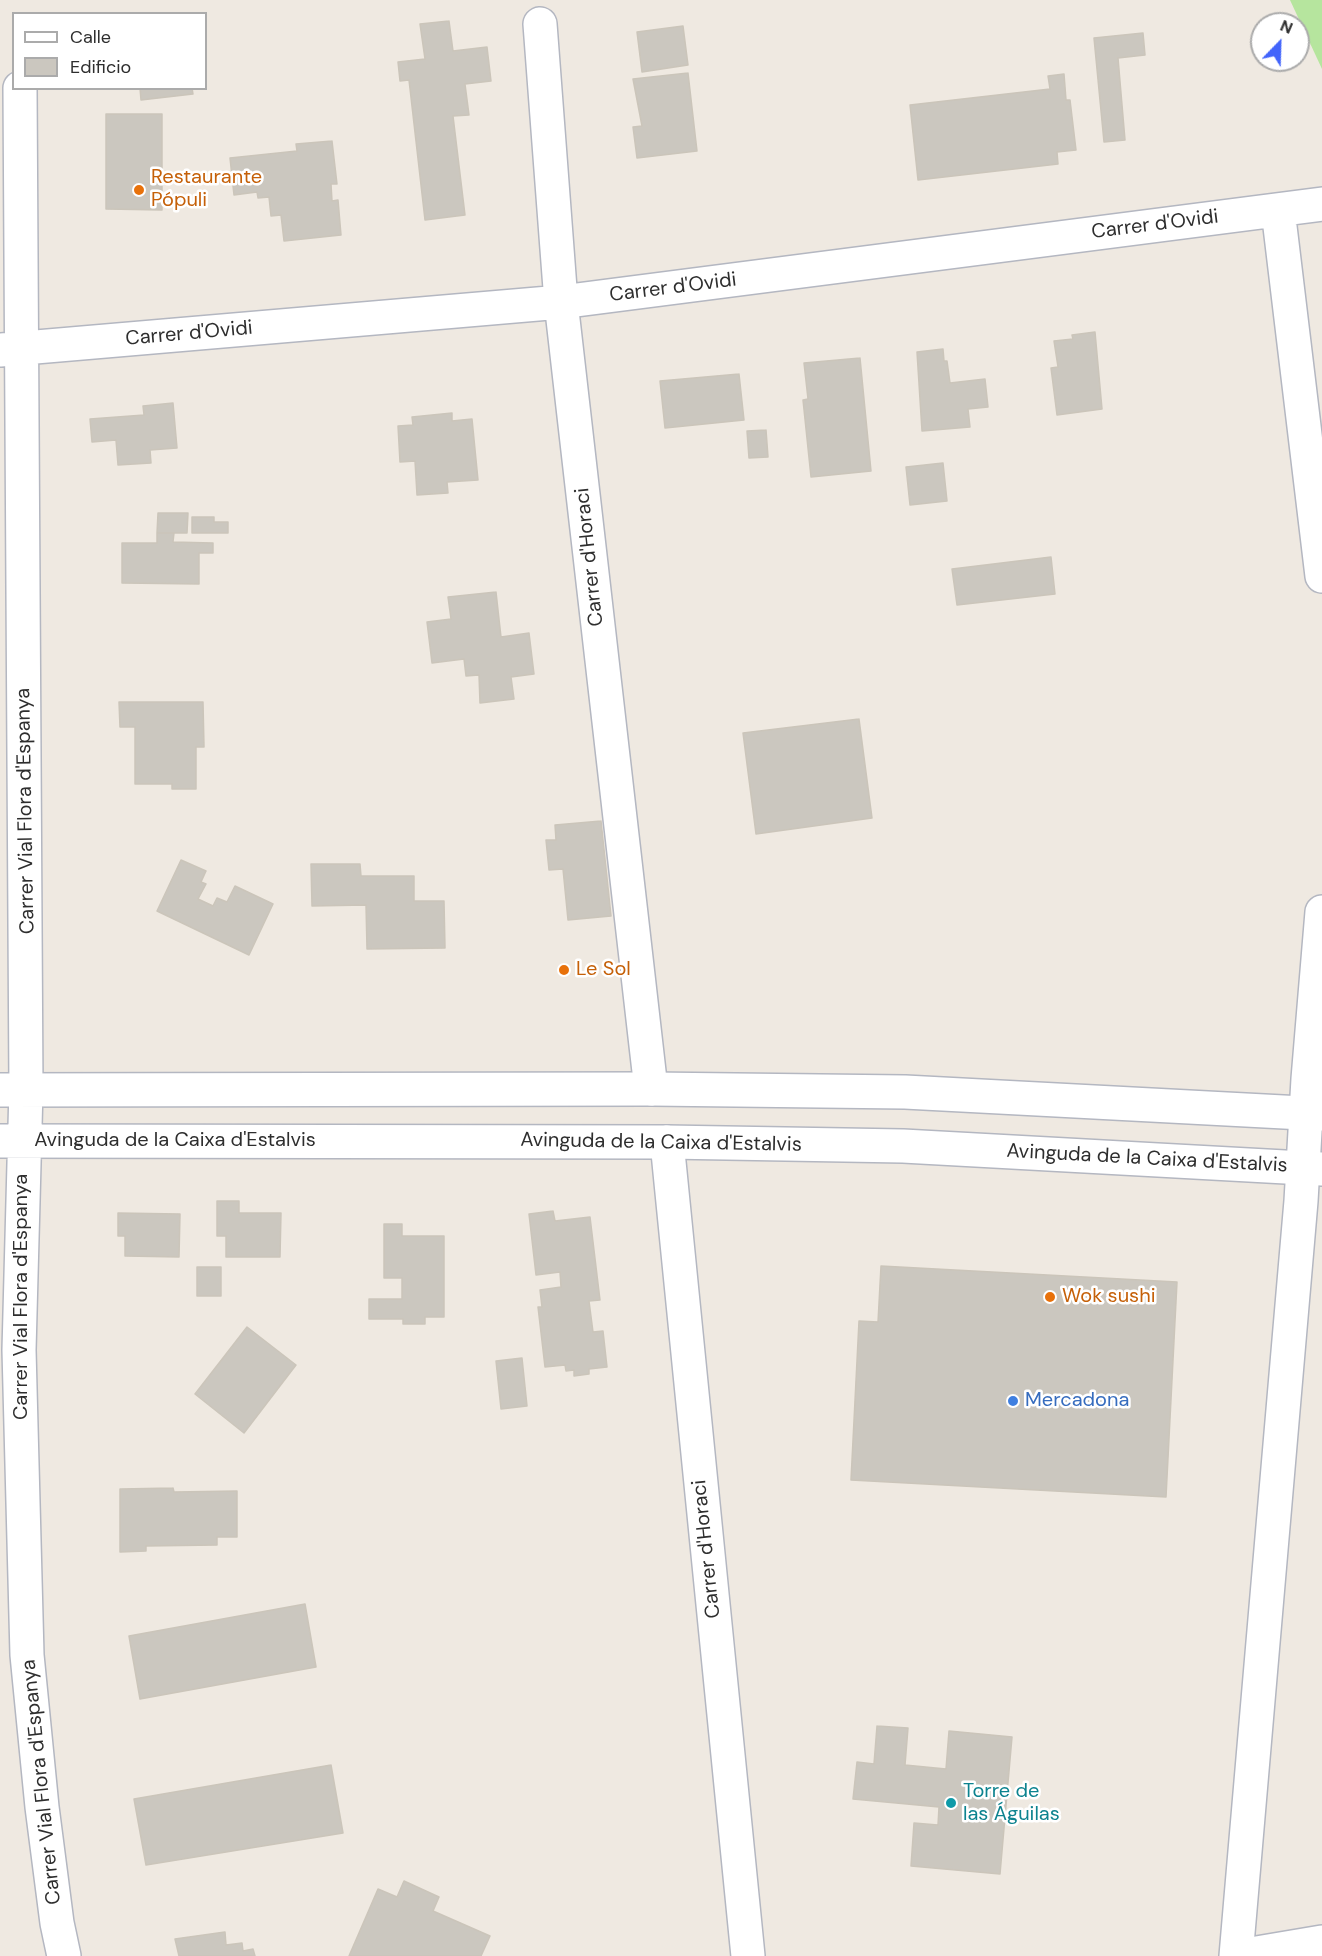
<!DOCTYPE html>
<html>
<head>
<meta charset="utf-8">
<style>
	body { margin:0 }
	#map { position:relative; width:1322px; height:1956px; overflow:hidden; background:#efe9e1; font-family:"DM Sans",sans-serif }
	canvas { display:block }
	.legend { position:absolute; left:12px; top:12px; width:195px; height:78px; box-sizing:border-box; background:#fff; border:2px solid #ababab; margin:0; padding:8px 10px; list-style:none; font-size:18px; color:#2e2e2e }
	.legend li { display:flex; align-items:center; gap:12px; height:30px }
	.legend b { width:30px; border:2px solid #ababab }
	.north { position:absolute; left:1250px; top:12px; width:60px; height:60px; box-sizing:border-box; background:#fff; border:2px solid #ababab; border-radius:50%; rotate:23deg; font-size:16px; font-weight:700; line-height:24px; text-align:center; color:#2e2e2e }
	.north::after { content:''; display:block; margin:auto; width:21px; height:27px; background:#4264fb; clip-path:polygon(50% 0,100% 100%,50% 72%,0 100%) }
</style>
</head>
<body>
<div id="map">
<canvas width="1322" height="1956"></canvas>
<ul class="legend">
<li><b style="height:8px;background:#fff"></b>Calle</li>
<li><b style="height:16px;background:#cbc7bf"></b>Edificio</li>
</ul>
<div class="north">N</div>
</div>
<script>
const ctx = document.querySelector('canvas').getContext('2d');
ctx.lineJoin = 'round';
function paint(path, color) { ctx.fillStyle = color; ctx.fill(path, 'evenodd'); }
const poly = rows => new Path2D(rows.map(r => 'M' + r).join(''));
function strokePath(path, color, width, dash) { ctx.strokeStyle = color; ctx.lineWidth = width; ctx.lineCap = dash ? 'butt' : 'round'; ctx.setLineDash(dash || []); ctx.stroke(path); }
function write(font, color, halo, rows, align = 'center') {
  ctx.font = font + ' "DM Sans",sans-serif'; ctx.lineWidth = 5; ctx.setLineDash([]); ctx.textBaseline = 'middle'; ctx.strokeStyle = halo; ctx.fillStyle = color; for (const [text, x, y, turn = 0] of rows) {
    ctx.save(); ctx.translate(x, y); ctx.rotate((+turn || 0) * Math.PI / 180); ctx.textAlign = isNaN(turn) ? turn : align; if (halo) ctx.strokeText(text, 0, 0); ctx.fillText(text, 0, 0); ctx.restore();
  }
}
paint(poly([
	[1290,0,1322,0,1322,69]
]), '#b6e59e');
const building = poly([
	[449,21,453,51,487,47,491,81,465,84,469,115,453,116,465,215,425,220,409,80,400,81,398,62,425,59,420,24,449,21],
	[683,26,688,65,642,72,637,32,683,26],
	[1143,33,1145,55,1118,58,1125,140,1104,142,1094,38,1143,33],
	[688,73,697,151,637,158,633,127,642,126,633,79,688,73],
	[1064,74,1066,100,1070,100,1076,150,1057,152,1058,164,918,180,910,105,1050,89,1048,76,1064,74],
	[140,88,192,88,193,94,141,100,140,88],
	[106,114,162,114,162,210,106,209,106,114],
	[332,141,337,184,331,184,332,201,338,200,341,235,284,241,281,215,271,216,269,197,258,198,257,192,234,195,230,158,297,151,296,144,332,141],
	[1095,332,1102,409,1057,415,1051,368,1058,367,1054,341,1073,339,1072,335,1095,332],
	[943,349,944,361,947,361,950,383,985,379,988,407,968,409,970,427,922,431,917,352,943,349],
	[860,358,871,471,811,477,803,400,808,399,804,363,860,358],
	[739,374,744,420,665,428,660,381,739,374],
	[173,403,177,448,150,450,151,463,118,465,116,440,92,442,90,419,144,415,143,406,173,403],
	[452,413,452,421,472,419,478,480,447,482,448,493,417,495,415,461,400,462,398,426,413,425,412,417,452,413],
	[766,430,768,457,749,458,747,431,766,430],
	[943,463,947,501,910,505,906,467,943,463],
	[158,513,188,513,187,533,157,533,158,513],
	[192,517,214,517,214,522,228,522,228,533,192,533,192,517],
	[157,533,174,533,173,542,213,543,213,553,199,553,199,584,122,583,122,543,157,543,157,533],
	[1051,557,1055,594,957,605,952,569,1051,557],
	[496,592,501,637,529,633,534,674,511,677,514,699,480,703,479,675,466,676,464,659,432,663,427,622,451,619,448,597,496,592],
	[119,702,203,702,204,747,196,747,196,789,172,789,172,784,135,784,135,727,120,727,119,702],
	[859,719,872,818,756,834,743,733,859,719],
	[601,821,611,916,568,920,563,869,549,870,546,840,556,840,555,825,601,821],
	[181,860,206,871,201,882,206,884,198,899,213,906,217,898,227,902,235,886,273,904,249,955,157,911,181,860],
	[311,864,360,864,361,876,414,876,414,901,444,901,445,948,367,949,366,905,312,906,311,864],
	[217,1201,239,1201,239,1213,281,1213,280,1257,226,1257,226,1236,217,1236,217,1201],
	[553,1211,555,1221,590,1217,600,1300,589,1301,593,1332,603,1331,607,1367,589,1369,589,1374,574,1376,574,1370,566,1371,565,1365,545,1367,538,1307,542,1307,540,1290,561,1287,560,1272,536,1275,529,1214,553,1211],
	[118,1213,180,1214,179,1257,125,1256,125,1236,118,1236,118,1213],
	[384,1224,402,1224,402,1236,444,1236,444,1317,425,1317,425,1324,403,1324,403,1319,369,1319,369,1299,402,1299,402,1278,384,1278,384,1224],
	[881,1266,1177,1282,1166,1497,851,1480,859,1321,878,1322,881,1266],
	[197,1267,221,1267,221,1296,197,1296,197,1267],
	[247,1327,296,1365,244,1433,195,1394,247,1327],
	[522,1358,527,1406,501,1409,496,1361,522,1358],
	[173,1488,174,1492,237,1491,237,1537,217,1537,217,1545,146,1546,146,1551,120,1552,120,1489,173,1488],
	[305,1604,316,1667,140,1699,129,1636,305,1604],
	[877,1726,908,1728,905,1765,946,1769,949,1731,1012,1737,1000,1874,911,1866,914,1823,938,1825,939,1807,853,1799,857,1762,874,1764,877,1726],
	[331,1765,343,1833,146,1865,134,1799,331,1765],
	[404,1881,439,1897,433,1911,490,1936,481,1956,349,1956,378,1889,397,1897,404,1881],
	[225,1932,226,1945,242,1943,243,1951,253,1949,255,1956,179,1956,175,1939,225,1932]
]);
paint(building, '#cbc7bf');
strokePath(building, '#cbc5ba', 1.5);
const street = poly([
	[540,24,561,302,651,1089],
	[20,88,26,1089],
	[1278,210,1322,576],
	[0,350,561,302,1322,204],
	[667,1142,748,1956],
	[1236,1956,1301,1201,1308,1079,1322,912],
	[1239,1956,1322,1942]
]);
const secondary = poly([
	[26,1089,19,1350,27,1655,42,1807,57,1923,64,1956],
	[0,1090,651,1089,905,1092,1322,1114],
	[0,1141,667,1142,903,1146,1322,1169]
]);
strokePath(street, '#b4b7c1', 36);
strokePath(secondary, '#b4b7c1', 36);
strokePath(street, '#fff', 33);
strokePath(secondary, '#fff', 33);
for (const [x, y, r, color] of [
	[139,190,6,"#e8710a"],
	[564,970,6,"#e8710a"],
	[1050,1297,6,"#e8710a"],
	[1013,1401,6,"#3f7fe0"],
	[951,1803,6,"#0f9aa8"]
]) { const dot = new Path2D(); dot.arc(x, y, r, 0, 2 * Math.PI); ctx.fillStyle = color; ctx.fill(dot); strokePath(dot, '#fff', 2); }
write('20px', '#c56008', '#fff', [
	["Restaurante",151,178],
	["Pópuli",151,201],
	["Le Sol",576,970],
	["Wok sushi",1062,1297]
], 'left');
write('20px', '#2e2e2e', '#fff', [
	["Carrer d'Ovidi",1155,225,-7],
	["Carrer d'Ovidi",673,288,-7],
	["Carrer d'Ovidi",189,334,-5],
	["Carrer d'Horaci",590,557,-96],
	["Carrer Vial Flora d'Espanya",26,811,-91],
	["Avinguda de la Caixa d'Estalvis",175,1141],
	["Avinguda de la Caixa d'Estalvis",661,1143,1],
	["Avinguda de la Caixa d'Estalvis",1147,1159,3],
	["Carrer Vial Flora d'Espanya",22,1297,-90],
	["Carrer d'Horaci",707,1549,-96],
	["Carrer Vial Flora d'Espanya",42,1782,-96]
]);
write('20px', '#366cbe', '#fff', [
	["Mercadona",1025,1401]
], 'left');
write('20px', '#0d838f', '#fff', [
	["Torre de",963,1792],
	["las Águilas",963,1815]
], 'left');
</script>
</body>
</html>
